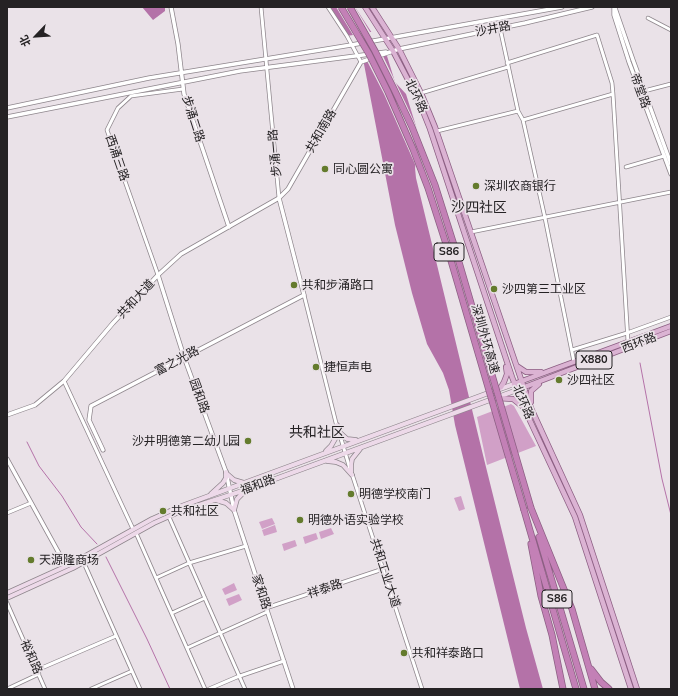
<!DOCTYPE html>
<html>
<head>
<meta charset="utf-8">
<style>
	body { margin:0 }
	#map { position:relative; width:678px; height:696px; overflow:hidden; background:#eae2e8; font-family:Mulish,"Noto Sans SC",sans-serif }
	canvas { display:block }
	.frame { position:absolute; inset:0; border:8px solid #252224; pointer-events:none }
	.north { position:absolute; left:16px; top:16px; width:40px; height:40px; -webkit-text-stroke:3px #eae2e8; paint-order:stroke; rotate:245deg; font-size:11px; font-weight:700; line-height:16px; text-align:center; color:#252224 }
	.north::after { content:''; display:block; margin:auto; width:14px; height:18px; background:#252224; clip-path:polygon(50% 0,100% 100%,50% 72%,0 100%) }
</style>
</head>
<body>
<div id="map">
<canvas width="678" height="696"></canvas>
<div class="frame"></div>
<div class="north">北</div>
</div>
<script>
const ctx = document.querySelector('canvas').getContext('2d');
ctx.lineJoin = 'round';
function paint(path, color) { ctx.fillStyle = color; ctx.fill(path, 'evenodd'); }
const poly = rows => new Path2D(rows.map(r => 'M' + r).join(''));
function strokePath(path, color, width, dash) { ctx.strokeStyle = color; ctx.lineWidth = width; ctx.lineCap = dash ? 'butt' : 'round'; ctx.setLineDash(dash || []); ctx.stroke(path); }
function write(font, color, halo, rows, align = 'center') {
  ctx.font = font + ' Mulish,"Noto Sans SC",sans-serif'; ctx.lineWidth = 3.5; ctx.setLineDash([]); ctx.textBaseline = 'middle'; ctx.strokeStyle = halo; ctx.fillStyle = color; for (const [text, x, y, turn = 0] of rows) {
    ctx.save(); ctx.translate(x, y); ctx.rotate((+turn || 0) * Math.PI / 180); ctx.textAlign = isNaN(turn) ? turn : align; if (halo) ctx.strokeText(text, 0, 0); ctx.fillText(text, 0, 0); ctx.restore();
  }
}
paint(poly([
	[511,404,514,406,536,446,487,465,477,417],
	[461,496,465,509,459,511,454,498],
	[272,518,275,524,262,529,259,522],
	[275,525,277,532,264,536,262,530],
	[331,528,334,534,321,539,319,532],
	[316,533,318,539,305,544,303,537],
	[295,540,297,546,284,551,282,544],
	[234,583,237,590,225,595,222,589],
	[239,594,242,600,229,606,226,599]
]), '#d1a0c7');
paint(poly([
	[142,7,165,7,165,11,153,20],
	[330,7,355,7,387,56,395,82,406,94,420,139,415,168,416,178,483,455,526,628,543,689,520,689,455,425,449,390,443,373,427,344,412,293,395,225,363,59]
]), '#b472a8');
paint(poly([
	[336,7,355,7,370,32,373,32,388,55,383,56,407,106,422,139,418,171,384,94,366,59,361,60,347,36,353,35]
]), '#eae2e8');
strokePath(poly([
	[640,363,662,479,671,515],
	[27,442,39,466,62,496,81,527,97,544],
	[106,557,147,639,170,689]
]), '#b472a8', 1);
const minor = poly([
	[261,7,279,198],
	[328,7,347,36,361,62],
	[648,18,671,30],
	[500,28,518,111,523,120,545,218,574,362],
	[507,63,597,35,612,83,613,94],
	[644,91,671,84],
	[421,93,508,67],
	[523,120,613,94,628,342],
	[437,131,518,111],
	[626,167,664,156],
	[471,232,671,192],
	[158,275,107,130,118,108,131,96,183,89],
	[304,295,337,427],
	[572,350,627,333,671,317],
	[64,381,133,529],
	[339,432,350,469],
	[352,474,422,689],
	[7,513,31,503],
	[169,517,245,689],
	[136,533,205,689],
	[84,563,140,689],
	[156,578,189,563,246,546],
	[7,603,45,689],
	[266,608,383,569],
	[172,613,205,598],
	[187,648,267,612],
	[37,670,116,636],
	[7,689,39,674],
	[91,689,132,671],
	[209,689,237,677,284,661]
]);
const tertiary = poly([
	[171,7,178,44,184,94,229,227],
	[614,7,614,15,629,62,671,174],
	[615,8,633,60,671,164],
	[7,108,149,78,351,45,562,7],
	[7,117,240,71,386,52],
	[158,275,184,357,226,472,234,510,293,689],
	[7,415,35,405,64,381,113,323,158,275,181,254,279,198,288,189,361,62,399,49,525,23,592,7],
	[103,450,89,420,91,406,304,295,279,198],
	[7,459,66,566]
]);
const secondary = poly([
	[500,389,514,384],
	[338,431,347,439,356,440],
	[326,451,331,446,335,439,337,425],
	[327,461,336,462,343,465,352,475],
	[226,473,234,480,244,483],
	[351,473,351,465,352,459,360,449],
	[211,494,223,483,226,478,226,472],
	[216,500,226,503,234,510],
	[234,510,237,499,244,492],
	[7,593,71,564,152,519,179,507,491,392],
	[7,598,73,568,154,523,181,511,248,489,517,390]
]);
const primary = poly([
	[365,7,393,51,418,99,430,129,512,377,525,410,575,517,631,689],
	[372,7,399,49,421,93,435,127,524,388,531,408,580,515,637,689],
	[517,366,526,372,541,372],
	[514,384,671,326],
	[522,388,671,331],
	[494,391,501,387,504,382,507,374,506,367],
	[496,398,513,399,523,407],
	[531,402,531,391,539,384]
]);
const motorway = poly([
	[531,508,572,609,595,689],
	[524,510,576,689],
	[539,537,584,689],
	[531,544,541,596,552,635,563,689],
	[591,669,601,682,609,689]
]);
strokePath(minor, '#8e868c', 4.5);
strokePath(tertiary, '#8e868c', 5);
strokePath(secondary, '#8e868c', 5.5);
strokePath(primary, '#8c5f83', 6);
strokePath(motorway, '#8c5f83', 7);
strokePath(minor, '#fff', 3);
strokePath(tertiary, '#fff', 3.5);
strokePath(secondary, '#edd9e9', 4);
strokePath(primary, '#dbb3d3', 4.5);
strokePath(motorway, '#c380b6', 5.5);
const motorwayBridge = poly([
	[341,7,369,54,388,92,413,149,428,188,447,247,524,510],
	[350,7,375,51,394,89,412,127,435,185,454,245,531,508]
]);
strokePath(motorwayBridge, '#8c5f83', 7, []);
strokePath(motorwayBridge, '#c380b6', 5.5);
for (const [x, y, r, color] of [
	[325,169,4,"#647b2d"],
	[476,186,4,"#647b2d"],
	[294,285,4,"#647b2d"],
	[494,289,4,"#647b2d"],
	[316,367,4,"#647b2d"],
	[559,380,4,"#647b2d"],
	[248,441,4,"#647b2d"],
	[351,494,4,"#647b2d"],
	[163,511,4,"#647b2d"],
	[300,520,4,"#647b2d"],
	[31,560,4,"#647b2d"],
	[404,653,4,"#647b2d"]
]) { const dot = new Path2D(); dot.arc(x, y, r, 0, 2 * Math.PI); ctx.fillStyle = color; ctx.fill(dot); strokePath(dot, '#eae2e8', 1.5); }
for (const [x, y, w] of [
	[449,252,30],
	[594,360,36],
	[557,599,30]
]) { const box = new Path2D(); box.roundRect(x - w / 2, y - 9, w, 18, 3); ctx.fillStyle = '#eae2e8'; ctx.fill(box); strokePath(box, '#252224', 1); }
write('bold 11px', '#252224', null, [
	["S86",449,252],
	["X880",594,360],
	["S86",557,599]
]);
write('12px', '#252224', '#eae2e8', [
	["沙井路",493,29,-11],
	["帝堂路",640,91,70],
	["北环路",416,96,65],
	["步涌二路",193,119,72],
	["共和南路",321,131,-60],
	["步涌一路",275,153,-95],
	["西涌三路",117,158,71],
	["共和大道",136,299,-47],
	["深圳外环高速",485,339,74],
	["西环路",639,343,-21],
	["富之光路",177,361,-28],
	["园和路",199,396,70],
	["北环路",523,402,67],
	["福和路",258,485,-20],
	["共和工业大道",385,573,72],
	["祥泰路",325,589,-18],
	["家和路",261,592,72],
	["裕和路",31,657,66]
]);
write('12px', '#252224', '#eae2e8', [
	["同心圆公寓",333,169],
	["深圳农商银行",484,186],
	["共和步涌路口",302,285],
	["沙四第三工业区",502,289],
	["捷恒声电",324,367],
	["沙四社区",567,380],
	["沙井明德第二幼儿园",240,441,"right"],
	["明德学校南门",359,494],
	["共和社区",171,511],
	["明德外语实验学校",308,520],
	["天源隆商场",39,560],
	["共和祥泰路口",412,653]
], 'left');
write('14px', '#252224', '#eae2e8', [
	["沙四社区",479,208],
	["共和社区",317,433]
]);
</script>
</body>
</html>
